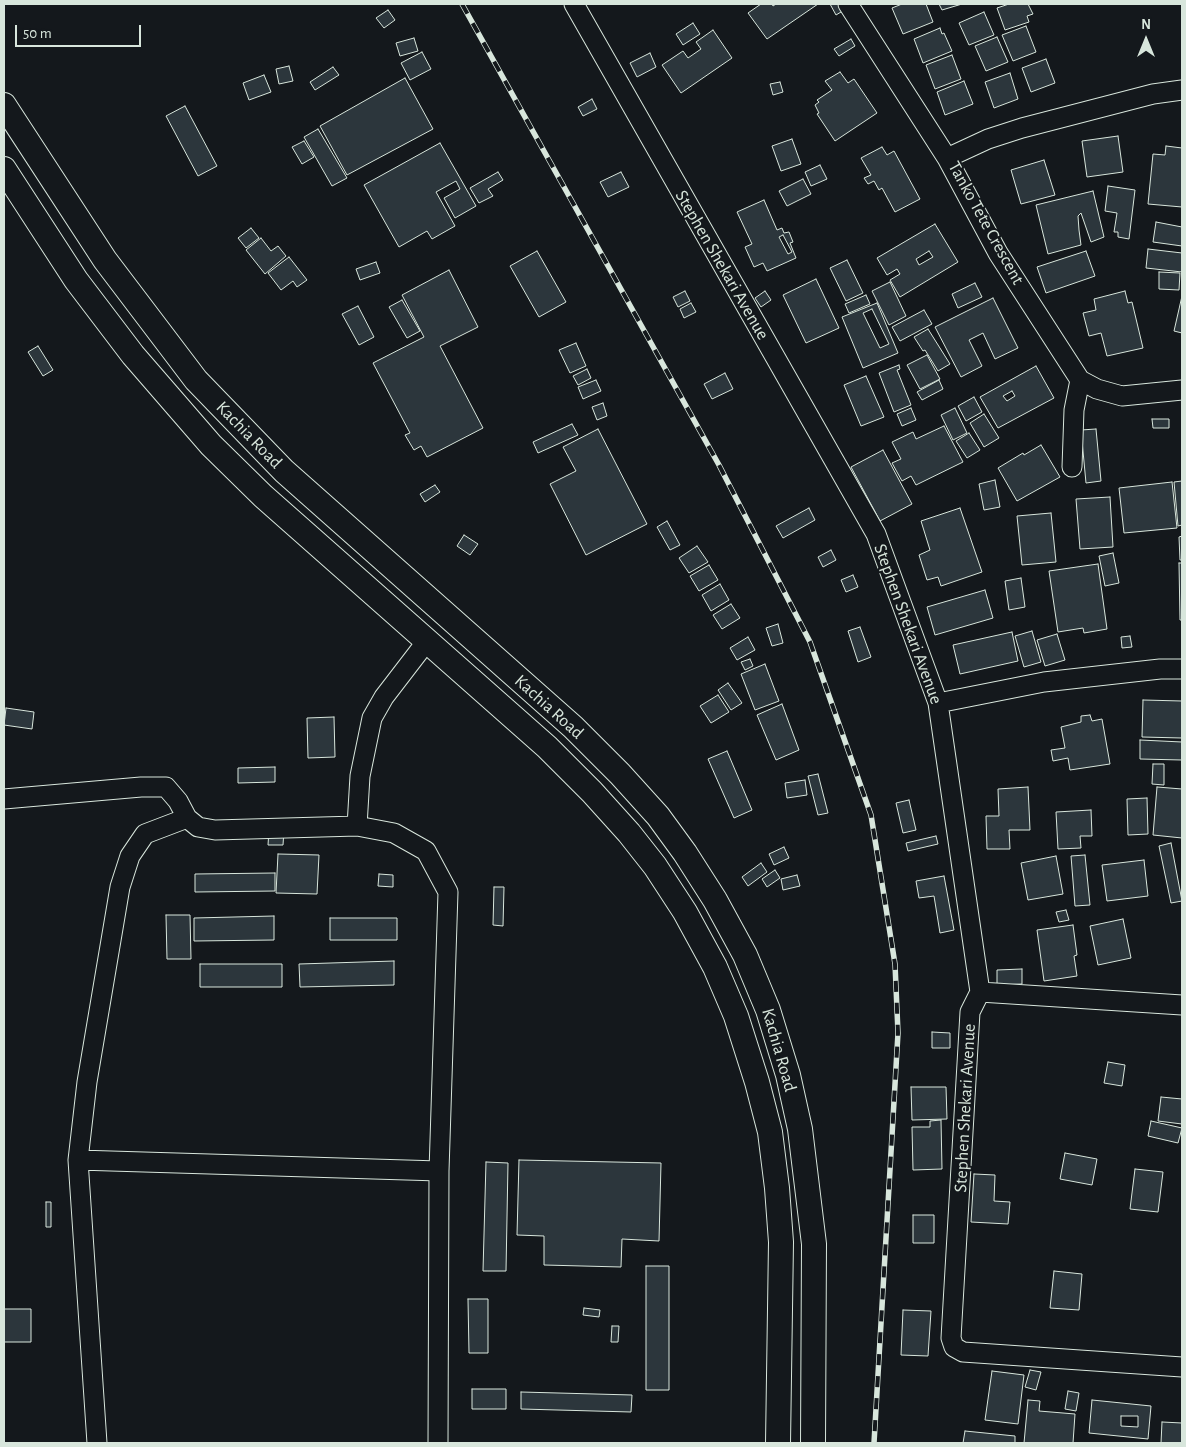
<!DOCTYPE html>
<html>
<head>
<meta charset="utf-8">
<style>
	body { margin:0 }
	#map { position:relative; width:1186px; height:1447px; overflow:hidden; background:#14181c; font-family:"Alegreya Sans",sans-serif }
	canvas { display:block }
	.frame { position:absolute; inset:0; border:5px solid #d8e6dc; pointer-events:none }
	.north { position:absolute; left:1121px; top:15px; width:50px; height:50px; -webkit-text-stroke:4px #14181c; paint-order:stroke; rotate:0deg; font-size:14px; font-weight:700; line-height:20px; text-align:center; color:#d8e6dc }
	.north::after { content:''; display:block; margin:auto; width:18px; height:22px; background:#d8e6dc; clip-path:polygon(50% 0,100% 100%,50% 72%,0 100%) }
	.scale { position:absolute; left:15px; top:25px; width:126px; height:22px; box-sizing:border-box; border:2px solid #d8e6dc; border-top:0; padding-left:6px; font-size:15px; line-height:18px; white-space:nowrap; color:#d8e6dc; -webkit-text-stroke:4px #14181c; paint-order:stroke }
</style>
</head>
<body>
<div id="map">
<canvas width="1186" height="1447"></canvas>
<div class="frame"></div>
<div class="north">N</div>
<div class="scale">50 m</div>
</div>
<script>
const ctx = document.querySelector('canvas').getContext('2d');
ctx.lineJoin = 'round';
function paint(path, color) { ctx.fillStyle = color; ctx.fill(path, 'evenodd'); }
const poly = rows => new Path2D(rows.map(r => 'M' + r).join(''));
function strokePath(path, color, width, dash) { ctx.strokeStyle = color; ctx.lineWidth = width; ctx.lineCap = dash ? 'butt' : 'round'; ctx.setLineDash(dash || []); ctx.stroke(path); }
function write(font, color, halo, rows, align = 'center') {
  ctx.font = font + ' "Alegreya Sans",sans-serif'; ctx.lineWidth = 4; ctx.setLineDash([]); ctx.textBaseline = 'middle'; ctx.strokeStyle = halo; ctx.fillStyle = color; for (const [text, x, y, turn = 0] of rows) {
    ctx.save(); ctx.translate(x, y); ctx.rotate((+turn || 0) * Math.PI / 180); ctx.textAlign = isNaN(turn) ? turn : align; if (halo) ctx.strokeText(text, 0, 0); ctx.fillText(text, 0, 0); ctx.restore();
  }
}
const building = poly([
	[761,4,772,4,773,6,776,4,818,4,767,39,748,13,761,4],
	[830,4,843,4,846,9,836,15,830,4],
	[902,4,926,4,933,22,903,34,892,8,902,4],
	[939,4,962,4,942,10,939,4],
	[1009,4,1028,4,1033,14,1027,16,1029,22,1005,30,997,8,1009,4],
	[388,10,395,20,384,28,376,18,388,10],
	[984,12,994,35,969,45,959,23,984,12],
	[693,23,700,34,683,45,676,34,693,23],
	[1026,26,1036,52,1013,61,1002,35,1026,26],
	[940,28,942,34,944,33,952,51,923,63,914,39,940,28],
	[713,30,732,58,681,93,662,65,683,51,688,58,701,49,696,42,713,30],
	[997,37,1008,62,986,71,975,46,997,37],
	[414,38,418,51,400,56,396,43,414,38],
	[851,39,855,46,839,56,834,49,851,39],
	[422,52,431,69,410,80,401,63,422,52],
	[650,53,656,67,637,77,630,63,650,53],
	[952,55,961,79,935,89,926,65,952,55],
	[1046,59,1055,83,1031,92,1022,68,1046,59],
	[289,66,293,81,279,84,276,69,289,66],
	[333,67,339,75,315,90,310,82,333,67],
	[840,72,848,83,854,79,877,113,835,141,817,114,819,113,815,105,819,102,817,100,832,90,825,81,840,72],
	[1010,73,1018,99,994,108,985,82,1010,73],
	[264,75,271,92,249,100,243,83,264,75],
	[405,78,433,129,347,175,320,126,405,78],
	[964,81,973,104,945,115,937,92,964,81],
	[780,82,783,92,773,95,770,84,780,82],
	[592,99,597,109,583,116,578,107,592,99],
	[185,106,217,166,198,176,166,116,185,106],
	[318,129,347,178,332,186,304,137,318,129],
	[1118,136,1123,172,1087,177,1082,141,1118,136],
	[792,139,801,164,781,171,772,146,792,139],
	[304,141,314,157,302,164,292,147,304,141],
	[440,143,476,206,455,218,444,198,460,189,456,181,436,192,455,226,432,239,427,231,399,247,364,185,440,143],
	[1166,146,1182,148,1182,207,1148,204,1153,154,1165,155,1166,146],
	[882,147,887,155,894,151,920,199,895,212,882,188,879,190,874,181,868,184,864,178,871,175,861,158,882,147],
	[1044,160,1055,195,1021,204,1011,170,1044,160],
	[820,165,827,179,811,186,805,172,820,165],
	[498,172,503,180,488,189,493,196,479,203,470,188,498,172],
	[621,172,629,187,608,197,600,182,621,172],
	[803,179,811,194,787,206,779,191,803,179],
	[1108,186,1135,190,1129,239,1118,237,1118,232,1114,232,1117,213,1105,211,1108,186],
	[1093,191,1104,237,1091,242,1081,213,1078,216,1079,230,1081,245,1048,254,1036,205,1093,191],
	[764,200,777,230,782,228,784,233,789,232,793,242,790,243,796,258,767,271,763,263,754,267,745,247,752,244,737,212,764,200],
	[783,235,792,252,788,254,779,237,783,235],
	[1156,222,1182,227,1182,246,1153,242,1156,222],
	[935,224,958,262,900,297,890,280,900,274,897,269,887,275,877,258,935,224],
	[929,251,933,257,919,265,916,259,929,251],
	[251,228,259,238,246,248,238,238,251,228],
	[261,238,271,251,278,246,286,256,265,274,246,250,261,238],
	[1148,249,1182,253,1182,272,1146,268,1148,249],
	[537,251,566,302,539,317,510,266,537,251],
	[1086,251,1095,276,1046,293,1037,267,1086,251],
	[289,257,307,280,297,287,293,281,281,290,268,273,289,257],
	[847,260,863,293,846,301,830,268,847,260],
	[376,262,380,273,360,280,356,269,376,262],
	[449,270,478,327,440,346,483,428,427,457,421,446,414,450,405,435,410,433,373,363,424,337,402,295,449,270],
	[1159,272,1180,273,1179,290,1159,289,1159,272],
	[816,279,839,328,806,343,783,295,816,279],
	[890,282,906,316,889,325,872,291,890,282],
	[975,283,982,297,958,308,952,294,975,283],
	[685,291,690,301,678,307,673,297,685,291],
	[765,291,771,300,761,307,755,298,765,291],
	[1125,291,1128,303,1132,302,1143,348,1107,356,1101,333,1089,336,1083,313,1096,310,1094,299,1125,291],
	[866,295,870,304,849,313,845,304,866,295],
	[1182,296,1182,333,1174,331,1182,296],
	[993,298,1018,348,995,359,983,333,969,340,982,366,961,377,935,327,993,298],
	[402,300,420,331,407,338,389,307,402,300],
	[691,303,696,312,684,318,680,309,691,303],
	[877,303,898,353,863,368,842,317,877,303],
	[872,309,889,344,880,348,863,313,872,309],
	[358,306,374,337,359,345,342,314,358,306],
	[924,310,932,324,900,341,892,327,924,310],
	[928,329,950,364,938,371,925,350,923,351,914,337,928,329],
	[576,343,586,366,570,373,559,350,576,343],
	[38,346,53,370,43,376,28,352,38,346],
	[927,355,940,379,920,389,907,365,927,355],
	[899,365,900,369,897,370,911,405,894,412,879,373,899,365],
	[1036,366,1054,398,998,428,980,397,1036,366],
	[1012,391,1015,396,1007,401,1003,396,1012,391],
	[587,369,591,378,578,385,573,376,587,369],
	[725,373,733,389,712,399,704,384,725,373],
	[866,376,884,417,861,426,844,385,866,376],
	[596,380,601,391,583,399,578,387,596,380],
	[939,380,943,389,922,400,917,392,939,380],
	[974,397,982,412,966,421,958,406,974,397],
	[603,403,607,416,597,420,592,407,603,403],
	[911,408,916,420,902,426,897,414,911,408],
	[955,408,967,433,953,440,941,415,955,408],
	[984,414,999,438,984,447,970,423,984,414],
	[1152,419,1169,419,1169,428,1153,428,1152,419],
	[572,424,578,435,538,453,533,442,572,424],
	[944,426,963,462,916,485,911,476,902,481,892,463,901,459,892,442,913,432,916,439,944,426],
	[598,429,647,524,586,555,550,484,576,471,563,447,598,429],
	[1096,429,1101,481,1086,483,1081,430,1096,429],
	[969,433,980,450,967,458,956,441,969,433],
	[1041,445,1060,477,1017,501,998,468,1023,453,1024,455,1041,445],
	[883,450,912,504,880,521,851,467,883,450],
	[995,480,1000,507,984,510,979,484,995,480],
	[1182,481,1182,525,1178,526,1174,482,1182,481],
	[1172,482,1177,528,1124,533,1119,488,1172,482],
	[435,485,440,492,425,502,420,494,435,485],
	[1110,497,1113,547,1080,549,1076,499,1110,497],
	[809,508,815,520,783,538,776,526,809,508],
	[960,508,982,572,941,586,938,577,927,580,919,555,930,550,921,521,960,508],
	[1051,513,1056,562,1022,565,1017,516,1051,513],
	[667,521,680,545,670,550,657,527,667,521],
	[464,535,478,544,470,555,457,546,464,535],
	[1182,536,1182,560,1180,560,1179,537,1182,536],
	[697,546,708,562,689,573,679,558,697,546],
	[831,550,836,560,823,567,818,557,831,550],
	[1113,553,1119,583,1105,586,1099,556,1113,553],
	[1179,563,1182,563,1182,620,1180,620,1179,563],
	[1098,564,1107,629,1084,633,1083,628,1058,632,1049,571,1098,564],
	[709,565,718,580,699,591,690,576,709,565],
	[853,575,858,587,846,592,841,580,853,575],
	[1021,578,1025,607,1009,610,1005,581,1021,578],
	[720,584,729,600,711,611,702,595,720,584],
	[985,590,993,618,935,635,927,607,985,590],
	[731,604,740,618,722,629,713,615,731,604],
	[778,624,783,643,772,646,766,628,778,624],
	[860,627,871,657,858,662,848,631,860,627],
	[1032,631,1041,662,1024,667,1015,636,1032,631],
	[1012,632,1018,661,960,674,953,645,1012,632],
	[1057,634,1065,660,1045,666,1037,640,1057,634],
	[1130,636,1132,647,1122,648,1121,637,1130,636],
	[748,637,755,650,737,660,730,648,748,637],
	[750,659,753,666,745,670,741,662,750,659],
	[765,664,779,701,755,710,741,674,765,664],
	[728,683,742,703,731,710,718,690,728,683],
	[718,695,729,712,711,723,700,706,718,695],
	[1143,700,1182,701,1182,738,1142,737,1143,700],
	[782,704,799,750,776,760,757,715,782,704],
	[6,708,34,712,32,729,4,725,6,708],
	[1090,715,1092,721,1102,719,1110,764,1070,770,1068,758,1053,761,1051,750,1065,748,1061,727,1081,722,1081,716,1090,715],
	[334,717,335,757,308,758,307,718,334,717],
	[1140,740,1182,742,1182,760,1140,759,1140,740],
	[727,751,752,810,734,818,708,759,727,751],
	[1153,764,1164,764,1164,785,1152,784,1153,764],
	[275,767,275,782,238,783,238,768,275,767],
	[818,774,828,813,818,815,808,776,818,774],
	[805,780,807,795,787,798,785,783,805,780],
	[1028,787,1030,830,1009,830,1010,849,987,849,986,816,999,816,998,789,1028,787],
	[1157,787,1182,789,1182,838,1153,835,1157,787],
	[1147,798,1148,834,1128,835,1127,799,1147,798],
	[909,800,916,830,903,833,896,803,909,800],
	[1091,810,1092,836,1080,836,1081,848,1058,849,1056,812,1091,810],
	[269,830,284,830,283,845,268,845,269,830],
	[936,836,938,844,908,851,906,843,936,836],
	[1171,843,1182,901,1171,903,1159,846,1171,843],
	[784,847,789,858,774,865,769,854,784,847],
	[278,854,319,855,317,894,276,893,278,854],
	[1085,855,1090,905,1075,906,1071,856,1085,855],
	[1056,856,1063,894,1028,900,1021,863,1056,856],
	[1144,860,1148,896,1107,901,1102,865,1144,860],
	[761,863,767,872,748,886,742,877,761,863],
	[775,870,780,878,767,887,762,879,775,870],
	[275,873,275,891,195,892,195,874,275,873],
	[379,874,393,875,393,887,378,886,379,874],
	[797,875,800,886,783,890,781,879,797,875],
	[944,876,954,930,940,933,934,896,919,898,916,881,944,876],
	[494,887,504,887,503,926,493,925,494,887],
	[1066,910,1069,920,1059,922,1056,912,1066,910],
	[166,915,190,915,191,959,167,959,166,915],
	[274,916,274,940,194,941,194,918,274,916],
	[330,918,397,918,397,940,330,940,330,918],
	[1123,919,1131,958,1098,965,1090,926,1123,919],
	[1073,925,1077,955,1074,956,1077,976,1044,981,1037,930,1073,925],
	[394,961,394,985,300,987,299,964,394,961],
	[200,964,282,964,282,987,200,987,200,964],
	[1022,969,1022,984,997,985,997,970,1022,969],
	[932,1032,950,1033,950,1048,932,1048,932,1032],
	[1108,1062,1125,1065,1122,1086,1104,1083,1108,1062],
	[911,1087,946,1087,947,1119,912,1120,911,1087],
	[1161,1097,1182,1099,1182,1124,1158,1121,1161,1097],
	[941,1120,942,1169,913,1170,912,1127,930,1127,930,1121,941,1120],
	[1151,1121,1182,1128,1178,1143,1148,1136,1151,1121],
	[1065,1153,1097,1159,1092,1185,1060,1179,1065,1153],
	[519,1160,661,1163,659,1241,622,1239,621,1267,544,1265,544,1236,517,1235,519,1160],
	[486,1162,508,1163,506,1271,483,1271,486,1162],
	[1135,1169,1163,1172,1158,1212,1130,1209,1135,1169],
	[974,1174,995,1175,994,1201,1010,1202,1008,1224,971,1222,974,1174],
	[46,1202,51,1202,51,1227,46,1227,46,1202],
	[913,1215,934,1215,934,1243,913,1243,913,1215],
	[646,1266,669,1266,669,1390,646,1390,646,1266],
	[1054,1271,1082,1274,1079,1310,1050,1308,1054,1271],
	[468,1299,488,1299,488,1353,469,1353,468,1299],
	[584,1308,600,1310,599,1317,583,1315,584,1308],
	[4,1309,31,1309,31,1342,4,1342,4,1309],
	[903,1310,931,1311,928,1356,901,1355,903,1310],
	[612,1326,619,1326,618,1342,611,1342,612,1326],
	[1030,1370,1041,1372,1036,1390,1025,1387,1030,1370],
	[992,1371,1024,1375,1018,1424,985,1420,992,1371],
	[472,1389,506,1389,506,1409,472,1409,472,1389],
	[1068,1391,1079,1393,1076,1411,1065,1409,1068,1391],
	[521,1392,632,1395,631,1412,521,1409,521,1392],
	[1028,1400,1040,1401,1039,1411,1075,1414,1073,1443,1024,1443,1028,1400],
	[1092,1400,1151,1406,1148,1439,1089,1433,1092,1400],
	[1121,1416,1138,1416,1138,1427,1121,1426,1121,1416],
	[1162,1422,1182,1423,1182,1443,1161,1443,1162,1422],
	[965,1431,1015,1436,1015,1443,963,1443,965,1431]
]);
paint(building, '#2c363c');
strokePath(building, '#d8e6dc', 1);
const minor = poly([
	[574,4,876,534,938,703,980,992,970,1012,951,1338,954,1347,963,1352,1182,1367],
	[848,4,947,158,998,253,1080,380,1097,389,1122,396,1182,390],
	[947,158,988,139,1022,128,1153,94,1182,90],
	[1072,467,1074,410,1080,380],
	[938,703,1044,682,1160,669,1182,669],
	[4,799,141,787,166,787,178,801,187,818,198,827,215,830,357,826,394,833,426,851,448,892,439,1171,438,1443],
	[357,826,360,776,372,718,384,697,427,641],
	[980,992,1182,1005],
	[78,1160,439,1171],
	[97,1443,78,1160,87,1082,120,887,130,856,145,834,187,818]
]);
const major = poly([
	[4,105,105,260,196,380,284,471,573,727,620,774,658,816,685,853,715,900,745,955,768,1010,788,1075,800,1129,814,1244,813,1443],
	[4,169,76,280,133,355,211,445,263,496,547,747,592,792,629,833,655,866,685,912,715,967,736,1016,757,1082,770,1132,777,1188,781,1242,778,1443]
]);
strokePath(minor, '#d8e6dc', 21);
strokePath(major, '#d8e6dc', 26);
strokePath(minor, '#14181c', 19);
strokePath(major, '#14181c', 24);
const rail = poly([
	[462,4,719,465,810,642,871,815,895,964,898,1033,874,1443]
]);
strokePath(rail, '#d8e6dc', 5.5);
strokePath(rail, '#14181c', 4, [11]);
write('18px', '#d8e6dc', '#14181c', [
	["Tanko Tete Crescent",986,223,61],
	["Stephen Shekari Avenue",722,265,60],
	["Kachia Road",249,435,46],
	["Stephen Shekari Avenue",908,624,70],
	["Kachia Road",549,707,42],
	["Kachia Road",779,1050,74],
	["Stephen Shekari Avenue",965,1108,-87]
]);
</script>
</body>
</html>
